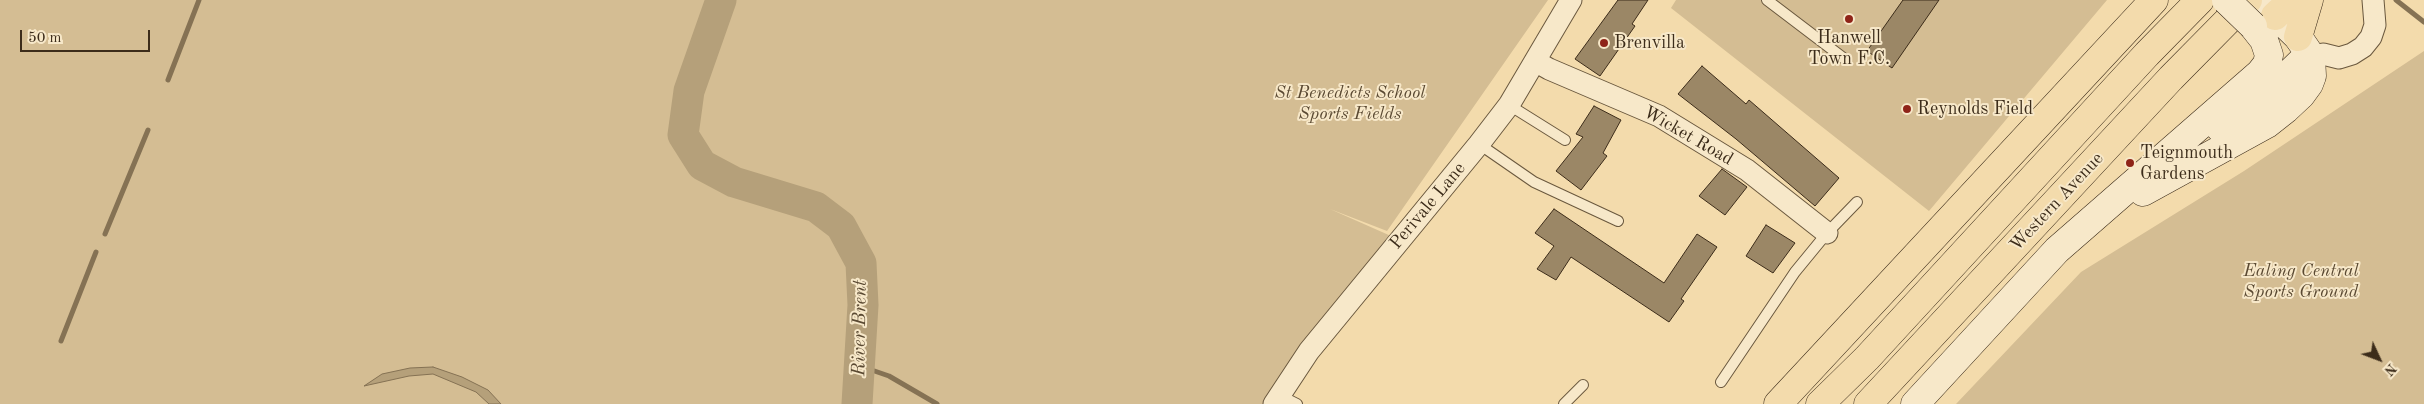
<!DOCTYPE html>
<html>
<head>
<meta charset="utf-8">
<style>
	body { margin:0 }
	#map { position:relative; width:2424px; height:404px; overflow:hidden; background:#f3dbac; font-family:"Old Standard TT",serif }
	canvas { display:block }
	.north { position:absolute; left:2354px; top:334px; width:50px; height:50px; -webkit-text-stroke:4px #f7e8c9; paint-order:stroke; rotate:133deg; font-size:14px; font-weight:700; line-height:20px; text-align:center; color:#3c2c1a }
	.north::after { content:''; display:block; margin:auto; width:18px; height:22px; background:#3c2c1a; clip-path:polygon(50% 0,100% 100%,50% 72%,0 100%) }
	.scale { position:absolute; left:20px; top:30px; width:130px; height:22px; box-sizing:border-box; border:2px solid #3c2c1a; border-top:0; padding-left:6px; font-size:15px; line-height:18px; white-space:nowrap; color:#3c2c1a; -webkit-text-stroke:4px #f7e8c9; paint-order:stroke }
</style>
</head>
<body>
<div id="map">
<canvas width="2424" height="404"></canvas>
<div class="north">N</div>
<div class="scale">50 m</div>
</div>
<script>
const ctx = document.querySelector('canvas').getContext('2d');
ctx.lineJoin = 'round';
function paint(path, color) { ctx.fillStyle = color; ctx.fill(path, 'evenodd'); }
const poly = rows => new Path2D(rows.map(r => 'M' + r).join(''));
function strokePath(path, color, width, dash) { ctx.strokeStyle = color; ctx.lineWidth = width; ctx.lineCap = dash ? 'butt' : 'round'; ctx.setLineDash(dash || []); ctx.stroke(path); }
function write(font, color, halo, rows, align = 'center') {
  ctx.font = font + ' "Old Standard TT",serif'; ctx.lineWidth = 4; ctx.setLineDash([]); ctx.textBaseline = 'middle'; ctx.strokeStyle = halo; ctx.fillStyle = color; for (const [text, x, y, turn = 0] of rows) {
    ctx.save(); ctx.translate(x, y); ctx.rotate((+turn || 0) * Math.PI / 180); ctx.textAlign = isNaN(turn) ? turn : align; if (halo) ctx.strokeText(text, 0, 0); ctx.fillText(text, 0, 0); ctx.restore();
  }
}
paint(poly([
	[0,0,1548,0,1387,231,1330,209,1391,236,1269,404,0,404],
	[1676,0,2107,0,1929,211,1671,8],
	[2424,51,2424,404,1956,404,2081,272,2244,171]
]), '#d4bd93');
const water = poly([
	[433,367,462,377,488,390,501,404,489,404,476,392,433,374,409,376,364,386,382,374,410,368,433,367]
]);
paint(water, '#b5a07a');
strokePath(water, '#857254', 1);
strokePath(poly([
	[2396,0,2424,22],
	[168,80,199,0],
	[105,234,148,130],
	[61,341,96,252],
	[860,366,889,376,937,404]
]), '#857254', 5);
strokePath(poly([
	[721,0,689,91,683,135,702,165,734,182,816,207,841,226,861,263,863,305,857,404]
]), '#b5a07a', 31);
const building = poly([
	[1618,0,1648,0,1632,24,1635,26,1600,76,1575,59,1618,0],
	[1903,0,1939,0,1892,68,1867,51,1903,0],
	[1702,66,1746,104,1749,100,1839,178,1815,206,1736,139,1678,94,1702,66],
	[1594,106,1621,120,1603,153,1607,156,1581,190,1556,171,1583,137,1576,134,1594,106],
	[1722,169,1747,187,1725,215,1699,196,1722,169],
	[1554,209,1664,283,1697,234,1717,247,1681,299,1684,301,1669,322,1571,257,1556,280,1537,269,1554,246,1535,233,1554,209],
	[1766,225,1795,243,1773,273,1746,256,1766,225]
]);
paint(building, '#9b8766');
strokePath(building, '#3c2c1a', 1);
const lane = poly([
	[1767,0,1846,60],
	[1509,105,1565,140],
	[1479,144,1534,182,1618,221],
	[1721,382,1795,272,1827,233,1857,202],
	[1279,395,1297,404],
	[1564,404,1583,385]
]);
const street = poly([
	[2311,56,2323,54,2339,58,2352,54,2363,47,2371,37,2375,25,2373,0],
	[1535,61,1549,69,1659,116,1747,170,1827,233],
	[1274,404,1309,351,1479,144,1509,105,1571,0]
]);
const secondary = poly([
	[2220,128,2264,98,2303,60,2311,56],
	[2143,192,2267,124,2286,109,2301,95,2309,84,2312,76,2311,56,2298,37,2260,0],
	[1915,404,2057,250,2260,73,2267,64,2269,55,2264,40,2253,26]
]);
const highway = poly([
	[2275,16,2292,0],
	[2298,37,2309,0],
	[1778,404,2154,0],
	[1820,404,1867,358,2147,54,2200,0],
	[1868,404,2171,78,2248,0]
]);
strokePath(lane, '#6a583e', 12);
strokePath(street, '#6a583e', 23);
strokePath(secondary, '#3c2c1a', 29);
strokePath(highway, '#3c2c1a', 29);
strokePath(lane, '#f7e8c9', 10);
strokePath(street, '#f7e8c9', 21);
strokePath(secondary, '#f7e8c9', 28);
strokePath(highway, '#f3dbac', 28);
const secondaryBridge = poly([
	[2226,0,2253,26]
]);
strokePath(secondaryBridge, '#3c2c1a', 29, []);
strokePath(secondaryBridge, '#f7e8c9', 28);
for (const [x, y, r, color] of [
	[1849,19,5,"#8f2418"],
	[1604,43,5,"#8f2418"],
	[1907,109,5,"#8f2418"],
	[2130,163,5,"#8f2418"]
]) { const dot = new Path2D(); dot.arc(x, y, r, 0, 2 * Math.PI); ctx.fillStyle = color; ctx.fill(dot); strokePath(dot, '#f7e8c9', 2); }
write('18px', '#3c2c1a', '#f7e8c9', [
	["Hanwell",1849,38,"center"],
	["Town F.C.",1849,59,"center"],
	["Brenvilla",1614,43],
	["Reynolds Field",1917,109],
	["Teignmouth",2140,153],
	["Gardens",2140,174]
], 'left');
write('italic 18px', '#5a4932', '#f7e8c9', [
	["St Benedicts School",1350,93],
	["Sports Fields",1350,114],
	["Ealing Central",2301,271],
	["Sports Ground",2301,292]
]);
write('18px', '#3c2c1a', '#f7e8c9', [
	["Wicket Road",1688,136,30],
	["Western Avenue",2057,202,-47],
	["Perivale Lane",1428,206,-50]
]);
write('italic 19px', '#5a4932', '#f7e8c9', [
	["River Brent",860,328,-89]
]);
</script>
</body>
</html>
